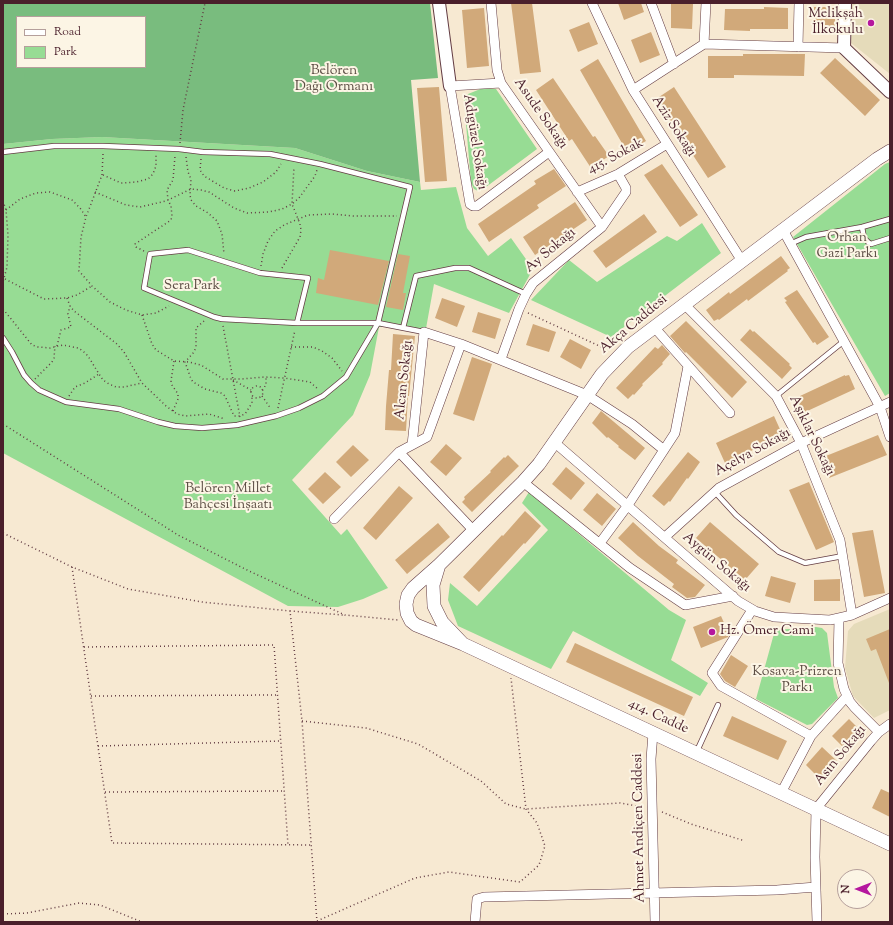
<!DOCTYPE html>
<html>
<head>
<meta charset="utf-8">
<style>
	body { margin:0 }
	#map { position:relative; width:893px; height:925px; overflow:hidden; background:#f7e9d2; font-family:"Sorts Mill Goudy",serif }
	canvas { display:block }
	.frame { position:absolute; inset:0; border:4px solid #4a1f2b; pointer-events:none }
	.legend { position:absolute; left:16px; top:16px; width:130px; height:52px; box-sizing:border-box; background:#fcf5e5; border:1px solid #b59f9b; margin:0; padding:5px 7px; list-style:none; font-size:12px; color:#4a1f2b }
	.legend li { display:flex; align-items:center; gap:8px; height:20px }
	.legend b { width:20px; border:1px solid #b59f9b }
	.north { position:absolute; left:837px; top:869px; width:40px; height:40px; box-sizing:border-box; background:#fcf5e5; border:1px solid #b59f9b; border-radius:50%; rotate:270deg; font-size:11px; font-weight:700; line-height:16px; text-align:center; color:#4a1f2b }
	.north::after { content:''; display:block; margin:auto; width:14px; height:18px; background:#b5179e; clip-path:polygon(50% 0,100% 100%,50% 72%,0 100%) }
</style>
</head>
<body>
<div id="map">
<canvas width="893" height="925"></canvas>
<div class="frame"></div>
<ul class="legend">
<li><b style="height:5px;background:#fff"></b>Road</li>
<li><b style="height:11px;background:#97dc94"></b>Park</li>
</ul>
<div class="north">N</div>
</div>
<script>
const ctx = document.querySelector('canvas').getContext('2d');
ctx.lineJoin = 'round';
function paint(path, color) { ctx.fillStyle = color; ctx.fill(path, 'evenodd'); }
const poly = rows => new Path2D(rows.map(r => 'M' + r).join(''));
function strokePath(path, color, width, dash) { ctx.strokeStyle = color; ctx.lineWidth = width; ctx.lineCap = dash ? 'butt' : 'round'; ctx.setLineDash(dash || []); ctx.stroke(path); }
function write(font, color, halo, rows, align = 'center') {
  ctx.font = font + ' "Sorts Mill Goudy",serif'; ctx.lineWidth = 4; ctx.setLineDash([]); ctx.textBaseline = 'middle'; ctx.strokeStyle = halo; ctx.fillStyle = color; for (const [text, x, y, turn = 0] of rows) {
    ctx.save(); ctx.translate(x, y); ctx.rotate((+turn || 0) * Math.PI / 180); ctx.textAlign = isNaN(turn) ? turn : align; if (halo) ctx.strokeText(text, 0, 0); ctx.fillText(text, 0, 0); ctx.restore();
  }
}
paint(poly([
	[852,3,890,3,890,74,851,43],
	[890,609,890,710,874,718,853,696,845,668,848,631,854,624]
]), '#e5dbba');
paint(poly([
	[483,88,496,89,537,149,482,190,478,191,474,189,471,183,464,100,468,94],
	[102,137,295,148,367,171,420,182,421,190,456,187,467,228,488,256,511,238,533,269,509,313,434,284,425,334,389,327,379,327,370,375,353,415,292,480,341,535,347,529,388,588,363,599,338,607,288,606,3,453,3,144,52,139],
	[890,162,890,393,885,396,793,237,885,164],
	[702,223,721,253,611,337,531,300,569,260,597,282,667,236,677,241],
	[529,492,669,610,686,620,671,660,708,683,700,696,573,631,551,669,458,626,448,600,450,583,477,606,548,530,522,503],
	[816,627,822,628,827,633,834,687,838,698,812,724,807,725,756,699,775,630]
]), '#97dc94');
paint(poly([
	[3,3,430,3,438,78,411,80,420,182,367,171,295,148,102,137,52,139,3,144],
	[17,17,145,17,145,67,17,67]
]), '#79bc7e');
paint(poly([
	[511,3,532,3,541,72,520,74],
	[618,3,641,3,644,12,624,20],
	[671,4,693,4,692,29,671,28],
	[764,7,788,8,788,29,750,29,750,31,724,30,725,9,764,9],
	[814,7,835,7,835,31,813,31],
	[484,8,489,66,467,68,462,10],
	[589,22,598,44,578,52,569,30],
	[651,32,660,55,640,63,631,40],
	[743,54,805,54,804,76,734,75,734,78,708,78,708,56,743,56],
	[835,58,880,100,865,116,820,73],
	[598,59,646,141,627,152,580,70],
	[553,78,593,137,595,136,609,156,591,168,572,139,569,141,536,90],
	[439,87,447,181,425,182,417,88],
	[674,87,726,167,708,178,656,99],
	[662,164,698,215,680,227,644,175],
	[554,169,566,186,537,205,539,208,489,242,478,224,536,184,534,181],
	[575,202,587,220,535,255,523,237],
	[644,214,657,232,606,268,593,251],
	[330,250,389,261,378,305,316,293,318,278,324,280],
	[398,254,410,256,403,293,406,293,403,310,386,307],
	[781,256,790,268,787,270,788,271,748,301,747,299,719,320,718,319,714,321,706,310,729,292,730,294],
	[797,290,829,337,817,345,815,342,813,343,785,302,787,301,784,298],
	[442,298,465,306,457,327,435,318],
	[478,312,501,319,495,339,472,332],
	[686,321,747,382,732,398,686,352,685,353,670,336],
	[533,324,556,332,549,352,526,345],
	[750,329,753,332,754,331,790,364,789,365,792,368,782,379,740,340],
	[393,334,415,336,409,396,408,396,406,431,385,430,386,406,389,370,391,370],
	[570,339,591,350,581,369,560,357],
	[662,345,670,354,662,363,663,364,642,384,643,385,634,395,633,394,628,399,616,388,655,347,658,349],
	[472,357,492,364,474,421,453,414],
	[845,375,845,376,849,375,855,389,803,413,797,399,800,397,800,396],
	[601,411,645,448,635,460,618,447,619,446,608,437,607,438,592,423],
	[774,416,783,436,725,463,716,443],
	[878,435,887,455,829,478,821,458],
	[446,444,462,458,446,476,430,462],
	[353,445,369,460,351,477,336,462],
	[688,452,700,462,688,479,687,478,670,502,669,501,664,506,652,496],
	[508,455,519,466,472,512,462,502,465,499,464,497,491,472,490,471,504,457,505,458],
	[566,467,585,483,571,500,552,484],
	[325,472,341,487,323,504,308,489],
	[809,482,834,542,816,550,789,490],
	[399,486,413,498,376,540,363,528],
	[597,493,616,509,602,526,583,510],
	[525,511,541,526,525,544,524,543,479,592,463,577,502,535,503,536],
	[633,522,659,546,678,560,676,563,705,585,695,597,687,598,672,587,674,584,638,556,618,538],
	[710,522,759,564,745,580,696,538],
	[438,523,450,537,407,574,395,560],
	[873,530,885,593,864,597,852,533],
	[771,576,796,583,790,603,765,596],
	[840,579,840,601,814,601,814,580],
	[721,616,729,634,728,637,701,648,693,627],
	[890,629,890,683,889,683,876,649,871,651,866,639],
	[575,643,693,697,684,716,566,662],
	[731,655,748,666,735,687,725,681,720,674],
	[732,716,787,741,778,760,723,736],
	[849,719,864,734,847,751,832,736],
	[822,747,838,762,821,780,806,765],
	[881,789,890,793,890,817,872,808]
]), '#d1a97a');
const service = poly([
	[3,152,54,146,103,146,179,149,203,152,270,154,320,164,410,187,378,323,346,377,323,396,299,408,276,416,237,425,202,428,175,426,158,422,119,409,66,402,39,390,31,383,24,375,12,352,3,338],
	[862,227,864,238,868,242,871,244,890,238],
	[790,244,806,237,862,227,890,219],
	[297,323,308,278,260,273,188,250,150,254,144,288,214,317,222,319,297,323,378,323,424,332],
	[403,328,416,276,455,268,469,268,526,294],
	[776,396,844,341],
	[714,491,736,515,779,552,805,563,843,556],
	[697,751,718,705]
]);
const minor = poly([
	[491,3,497,70,501,83,602,227],
	[592,3,633,90,742,261],
	[651,3,674,64],
	[704,44,844,48],
	[798,47,799,3],
	[501,83,450,86,470,204,473,206,477,206,549,152],
	[633,90,704,44,706,3],
	[577,192,618,174,667,144],
	[783,230,880,407,890,437],
	[684,304,776,396,801,443,840,540,852,615],
	[654,327,730,413],
	[501,359,519,309,526,294,533,283,602,227,626,192,626,188,618,174],
	[554,442,738,601,755,611,774,617,830,620,852,615,890,598],
	[412,445,424,332,461,344,587,395,632,424,664,450],
	[399,452,474,531],
	[523,482,630,568,685,605,733,596],
	[334,519,399,452,427,437,461,344],
	[665,537,719,488,801,443,890,402],
	[600,543,628,505,675,433,688,366],
	[752,610,712,673,721,686,811,736],
	[839,619,838,663,844,689,850,702,855,708,879,732],
	[653,733,651,759,655,922],
	[781,793,811,736,847,696],
	[475,922,477,899,484,897,777,890,816,887],
	[817,922,815,857,816,809,871,741,879,732,890,724]
]);
const tertiary = poly([
	[439,3,450,86],
	[845,3,844,48,890,92]
]);
const secondary = poly([
	[439,565,523,482,539,464,602,374,628,347,877,159,890,151],
	[463,644,442,622,434,606,433,585,439,565,413,588,408,595,406,604,407,613,411,621,416,625,463,644,890,844]
]);
strokePath(service, '#643d44', 6);
strokePath(minor, '#643d44', 10);
strokePath(tertiary, '#643d44', 14);
strokePath(secondary, '#643d44', 14);
strokePath(poly([
	[180,143,183,110,205,3],
	[103,154,102,175,86,217,81,237,79,271,92,286,110,302,126,310,142,315,156,313,169,306],
	[186,157,188,172,191,179,190,195,191,200,196,206,208,213,217,221,222,234,224,254],
	[201,159,200,170,204,176,224,188,235,191,249,188,263,182,276,172,281,164],
	[103,175,121,183,136,182,148,179,153,174,156,166,156,154],
	[95,192,126,205,140,207,166,201,191,189,201,190,209,192,234,208,247,213,269,212,282,209,292,204,299,198,315,176,317,170],
	[3,201,6,210,8,235,7,267,3,282],
	[6,210,20,199,36,193,50,192,72,200,80,208,86,217],
	[144,251,136,247,135,244,171,220,172,216,171,206,168,200,167,190,173,180,175,156],
	[261,266,263,254,268,241,275,231,284,225,308,215,332,214,353,216,397,216],
	[282,268,300,237,301,230,300,224,292,204,294,167],
	[5,279,44,299,67,298,77,295,92,286],
	[67,298,70,306,74,311,117,344,124,352,142,383,166,406,177,414,185,416,209,414,225,419],
	[3,309,32,345,38,347,50,348,63,345,78,348,83,351,88,356,99,374,103,380,109,384,116,387,124,387,142,383],
	[528,313,608,350],
	[142,315,152,344,156,350,174,361,189,362,201,365,223,379,242,379,264,377,284,378,310,382,319,390],
	[204,321,196,328,196,347,194,352,185,362,191,379,193,382,205,389,221,393,225,396,234,416,240,416,245,414,252,403,252,396],
	[223,326,240,417],
	[57,346,61,330,71,327,68,314,70,306],
	[291,347,313,347,322,351,332,358,342,371],
	[35,379,52,362,54,358,55,346],
	[233,380,251,390],
	'251 392a6 6 0 1 1 12 0a6 6 0 1 1-12 0Z',
	[262,390,266,385,266,377],
	[69,396,75,387,85,383,99,374],
	[262,396,271,409],
	[278,408,295,330],
	[173,411,178,399,178,394,172,385,171,381,174,361],
	[3,424,178,535,249,571,345,615,398,620],
	[3,533,72,567,128,589,202,602,290,611],
	[72,567,112,843,311,845],
	[84,647,274,645,288,845],
	[91,696,277,695],
	[302,721,366,728,418,744,481,781,506,804,526,809,620,803,643,807],
	[98,746,280,741],
	[105,792,284,791],
	[662,812,691,824,745,841],
	[3,914,27,913,79,903,100,905,142,922],
	[317,921,415,878,449,872,520,882,539,865,545,846,537,823,526,809,511,678],
	[317,922,302,721,290,611,343,615]
]), '#643d44', 1.5, [1, 3]);
strokePath(service, '#fff', 4.5);
strokePath(minor, '#fff', 9);
strokePath(tertiary, '#fff', 12);
strokePath(secondary, '#fff', 13);
for (const [x, y, r, color] of [
	[871,23,4,"#b5179e"],
	[712,632,4,"#b5179e"]
]) { const dot = new Path2D(); dot.arc(x, y, r, 0, 2 * Math.PI); ctx.fillStyle = color; ctx.fill(dot); strokePath(dot, '#fcf5e5', 1.5); }
write('14px', '#4a1f2b', '#fcf5e5', [
	["Melikşah",863,15],
	["İlkokulu",863,31],
	["Hz. Ömer Cami",720,632,"left"]
], 'right');
write('14px', '#5d4e45', '#fcf5e5', [
	["Belören",334,72],
	["Dağı Ormanı",334,88],
	["Orhan",847,239],
	["Gazi Parkı",847,255],
	["Sera Park",192,287],
	["Belören Millet",228,490],
	["Bahçesi İnşaatı",228,506],
	["Kosava-Prizren",797,673],
	["Parkı",797,689]
]);
write('14px', '#4a1f2b', '#fcf5e5', [
	["Asude Sokağı",540,114,55],
	["Aziz Sokağı",673,127,57],
	["Adıgüzel Sokağı",474,142,81],
	["415. Sokak",616,157,-28],
	["Ay Sokağı",551,251,-40],
	["Akça Caddesi",634,325,-40],
	["Alcan Sokağı",405,380,-84],
	["Aşıklar Sokağı",811,436,64],
	["Açelya Sokağı",753,453,-29],
	["Aygün Sokağı",716,563,40],
	["414. Cadde",658,717,25],
	["Asın Sokağı",841,756,-51],
	["Ahmet Andiçen Caddesi",640,828,-91]
]);
</script>
</body>
</html>
